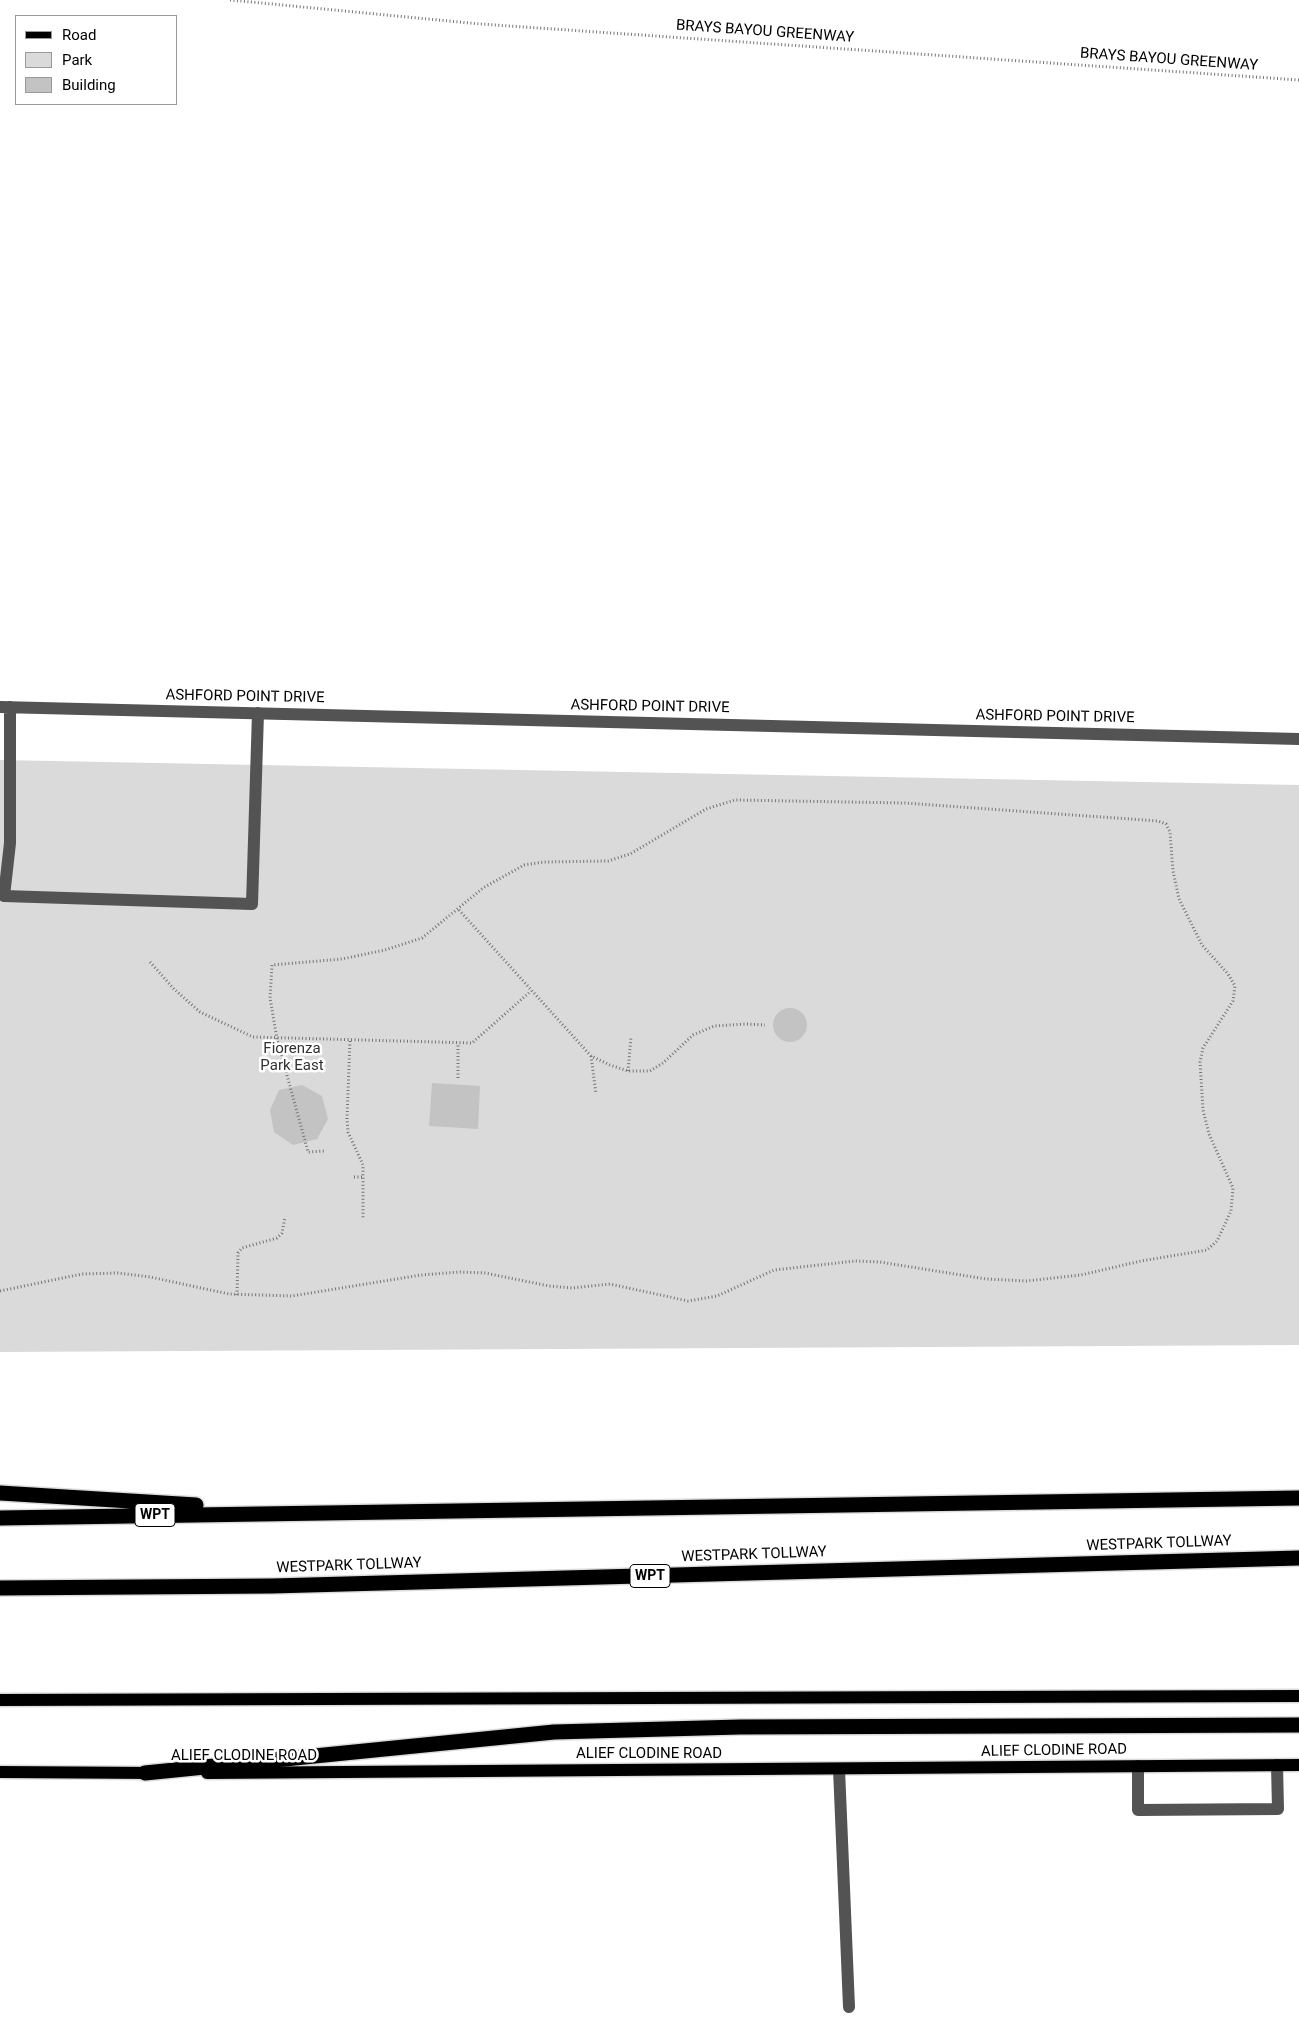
<!DOCTYPE html>
<html>
<head>
<meta charset="utf-8">
<style>
	body { margin:0 }
	#map { position:relative; width:1299px; height:2037px; overflow:hidden; background:#fff; font-family:Roboto,sans-serif }
	canvas { display:block }
	.legend { position:absolute; left:15px; top:15px; width:162px; height:90px; box-sizing:border-box; background:#fff; border:1px solid #999; margin:0; padding:6px 9px; list-style:none; font-size:15px; color:#000 }
	.legend li { display:flex; align-items:center; gap:10px; height:25px }
	.legend b { width:25px; border:1px solid #999 }
</style>
</head>
<body>
<div id="map">
<canvas width="1299" height="2037"></canvas>
<ul class="legend">
<li><b style="height:6px;background:#000"></b>Road</li>
<li><b style="height:14px;background:#dadada"></b>Park</li>
<li><b style="height:14px;background:#c3c3c3"></b>Building</li>
</ul>
</div>
<script>
const ctx = document.querySelector('canvas').getContext('2d');
ctx.lineJoin = 'round';
function paint(path, color) { ctx.fillStyle = color; ctx.fill(path, 'evenodd'); }
const poly = rows => new Path2D(rows.map(r => 'M' + r).join(''));
function strokePath(path, color, width, dash) { ctx.strokeStyle = color; ctx.lineWidth = width; ctx.lineCap = dash ? 'butt' : 'round'; ctx.setLineDash(dash || []); ctx.stroke(path); }
function write(font, color, halo, rows, align = 'center') {
  ctx.font = font + ' Roboto,sans-serif'; ctx.lineWidth = 5; ctx.setLineDash([]); ctx.textBaseline = 'middle'; ctx.strokeStyle = halo; ctx.fillStyle = color; for (const [text, x, y, turn = 0] of rows) {
    ctx.save(); ctx.translate(x, y); ctx.rotate((+turn || 0) * Math.PI / 180); ctx.textAlign = isNaN(turn) ? turn : align; if (halo) ctx.strokeText(text, 0, 0); ctx.fillText(text, 0, 0); ctx.restore();
  }
}
paint(poly([
	[0,760,1299,785,1299,1345,0,1352]
]), '#dadada');
paint(poly([
	'773 1025a17 17 0 1 1 34 0a17 17 0 1 1-34 0Z',
	[432,1083,480,1086,478,1129,429,1126],
	[302,1085,322,1096,328,1119,317,1139,293,1145,274,1132,270,1110,279,1090]
]), '#c3c3c3');
const major = poly([
	[0,1700,1299,1696],
	[0,1772,155,1773],
	[207,1773,1299,1765]
]);
const highway = poly([
	[0,1493,196,1505],
	[0,1518,1299,1498],
	[0,1588,272,1586,1299,1558],
	[145,1773,554,1732,740,1727,1299,1725]
]);
strokePath(major, '#dbdbdb', 15);
strokePath(highway, '#dbdbdb', 18);
strokePath(poly([
	[230,0,480,24,1299,80],
	[459,910,591,1056,610,1065,628,1071,650,1071,663,1063,693,1035,714,1026,746,1024,765,1025],
	[150,962,174,989,200,1012,253,1037,472,1043,531,991],
	[350,1041,347,1119,348,1132,363,1165,363,1218],
	[591,1056,596,1094],
	[628,1071,631,1037],
	[458,1078,458,1044],
	[354,1177,364,1177],
	[0,1291,82,1274,118,1273,150,1277,229,1294,292,1296,421,1275,460,1272,485,1273,549,1286,572,1288,610,1284,688,1301,717,1296,774,1270,855,1261,880,1262,986,1279,1026,1281,1081,1275,1141,1261,1207,1250,1217,1241,1231,1211,1233,1188,1209,1134,1203,1110,1200,1062,1203,1048,1233,1001,1235,986,1228,974,1202,945,1179,899,1173,871,1170,832,1166,824,1158,821,905,803,735,800,706,809,630,854,608,861,544,862,524,865,483,888,422,938,385,950,342,959,272,965,270,998,277,1039,308,1152,325,1151],
	[237,1295,238,1253,242,1248,277,1238,282,1233,285,1217]
]), '#757575', 3, [1, 2.5]);
strokePath(poly([
	[0,707,1299,739],
	[10,707,10,843,4,896,252,904,258,713],
	[1138,1766,1138,1810,1278,1809,1277,1765],
	[839,1769,849,2007]
]), '#535353', 12);
strokePath(major, '#000', 12);
strokePath(highway, '#000', 15);
for (const [x, y, w] of [
	[155,1515,40],
	[650,1576,40]
]) { const box = new Path2D(); box.roundRect(x - w / 2, y - 11.5, w, 23, 4); ctx.fillStyle = '#fff'; ctx.fill(box); strokePath(box, '#000', 1); }
write('bold 14px', '#000', null, [
	["WPT",155,1515],
	["WPT",650,1576]
]);
write('15px', '#000', '#fff', [
	["BRAYS BAYOU GREENWAY",765,32,4],
	["BRAYS BAYOU GREENWAY",1169,60,4],
	["ASHFORD POINT DRIVE",245,697,1],
	["ASHFORD POINT DRIVE",650,707,1],
	["ASHFORD POINT DRIVE",1055,717,1],
	["WESTPARK TOLLWAY",1159,1544,-2],
	["WESTPARK TOLLWAY",754,1555,-2],
	["WESTPARK TOLLWAY",349,1566,-2],
	["ALIEF CLODINE ROAD",1054,1751,-1],
	["ALIEF CLODINE ROAD",649,1754],
	["ALIEF CLODINE ROAD",244,1756]
]);
write('15px', '#313131', '#fff', [
	["Fiorenza",292,1049],
	["Park East",292,1066]
]);
</script>
</body>
</html>
